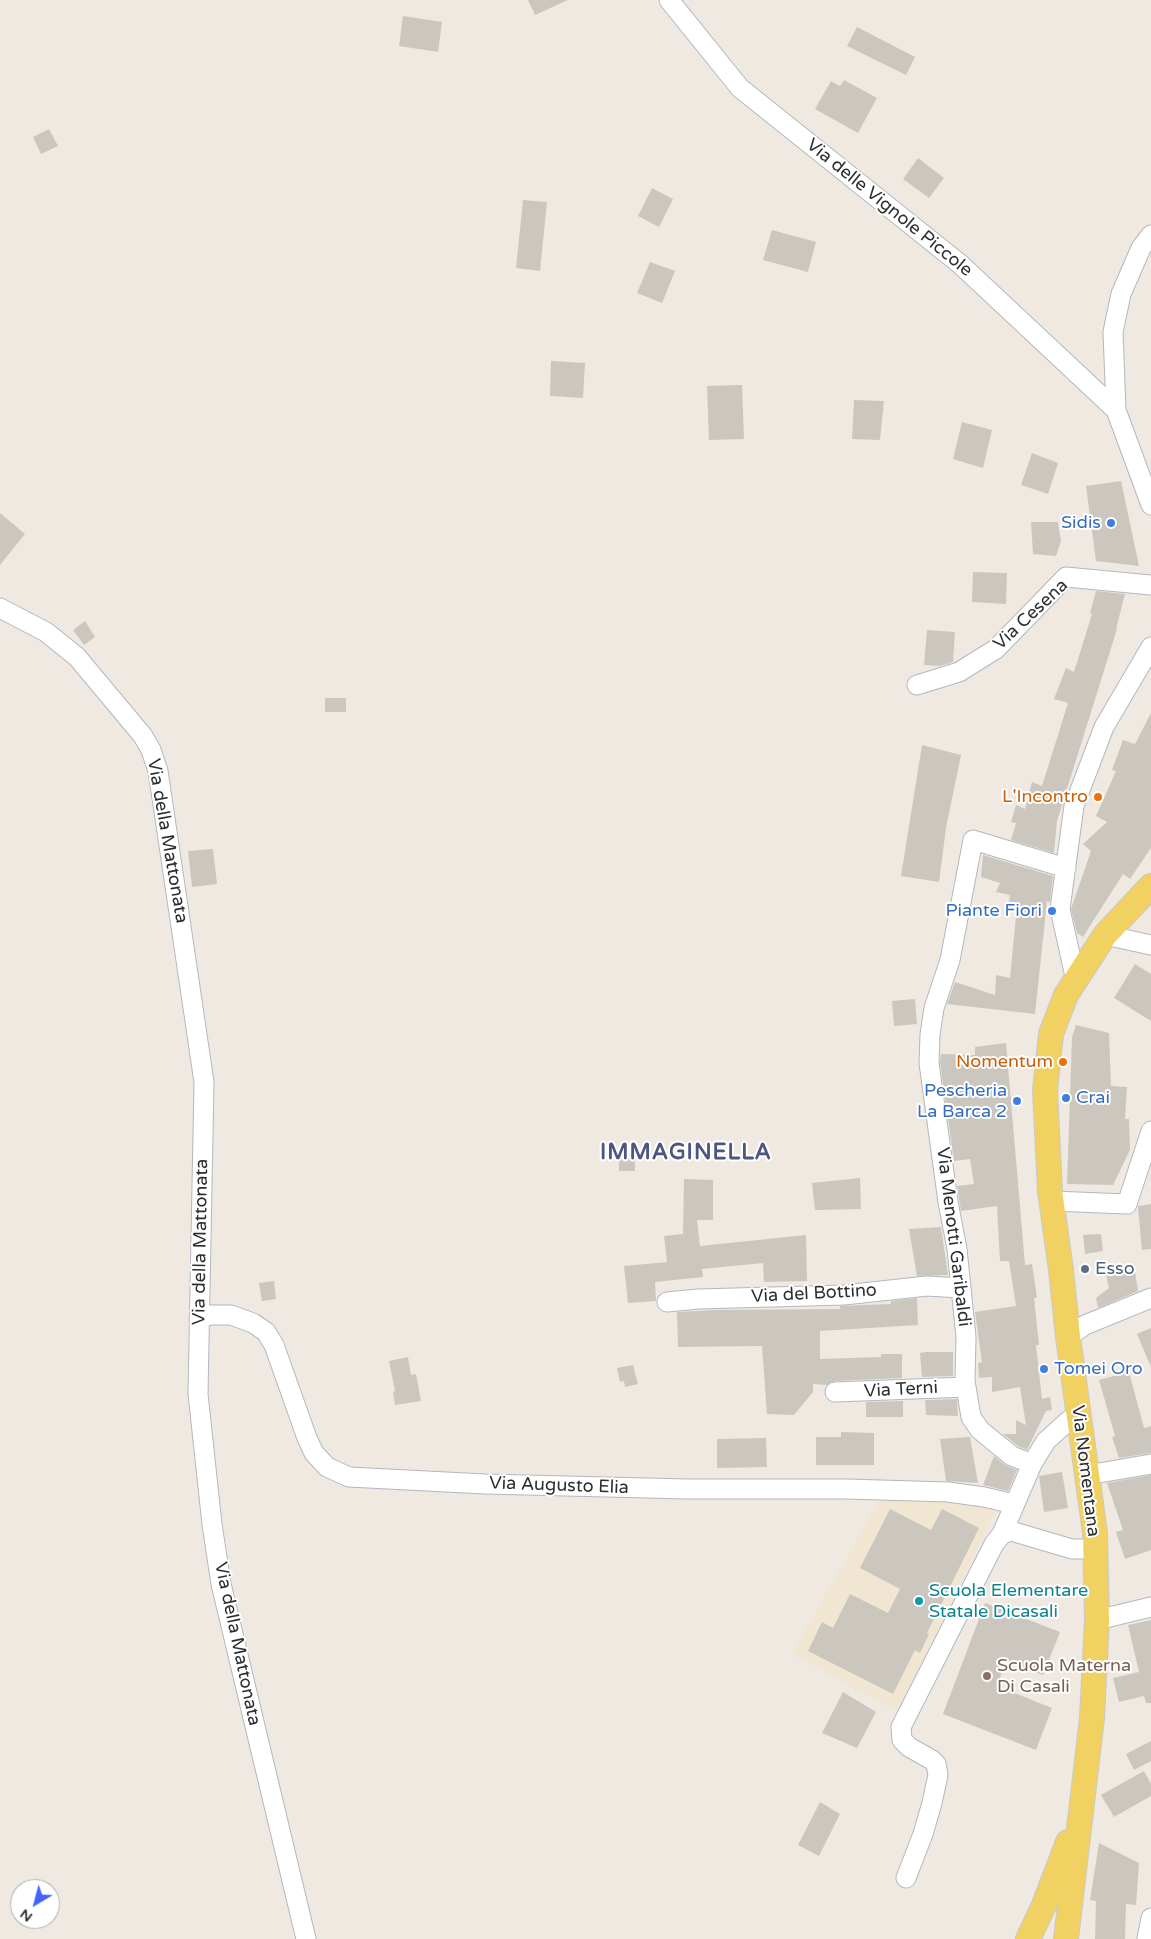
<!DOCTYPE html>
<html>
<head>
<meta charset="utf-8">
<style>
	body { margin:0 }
	#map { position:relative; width:1151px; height:1939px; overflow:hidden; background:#efe9e1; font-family:"Varela Round",sans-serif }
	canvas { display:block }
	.north { position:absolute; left:10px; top:1879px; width:50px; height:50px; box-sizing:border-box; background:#fff; border:1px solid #ababab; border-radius:50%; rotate:217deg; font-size:14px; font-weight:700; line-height:20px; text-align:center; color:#2e2e2e }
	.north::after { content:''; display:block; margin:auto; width:18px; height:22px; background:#4264fb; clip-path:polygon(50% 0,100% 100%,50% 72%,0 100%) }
</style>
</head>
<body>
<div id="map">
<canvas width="1151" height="1939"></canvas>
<div class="north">N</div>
</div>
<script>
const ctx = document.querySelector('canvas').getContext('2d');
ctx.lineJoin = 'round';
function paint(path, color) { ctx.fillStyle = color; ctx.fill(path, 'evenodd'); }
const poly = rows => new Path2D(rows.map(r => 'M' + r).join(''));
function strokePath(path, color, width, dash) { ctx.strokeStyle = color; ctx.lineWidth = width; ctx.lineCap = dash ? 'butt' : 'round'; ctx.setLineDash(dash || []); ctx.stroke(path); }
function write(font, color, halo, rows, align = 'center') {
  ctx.font = font + ' "Varela Round",sans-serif'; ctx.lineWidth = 4; ctx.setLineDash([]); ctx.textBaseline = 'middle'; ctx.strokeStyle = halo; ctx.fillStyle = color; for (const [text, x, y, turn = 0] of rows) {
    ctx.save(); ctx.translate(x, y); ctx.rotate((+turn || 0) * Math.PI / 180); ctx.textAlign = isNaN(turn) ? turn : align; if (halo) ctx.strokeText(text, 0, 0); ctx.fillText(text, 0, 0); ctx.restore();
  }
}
paint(poly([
	[881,1498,955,1499,995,1512,898,1712,792,1654]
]), '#f0e6d1');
paint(poly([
	[528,0,568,0,535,15],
	[403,16,442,22,438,52,399,46],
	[857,27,915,57,906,75,847,46],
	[844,80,877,98,858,133,815,109,831,81,840,86],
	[49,129,58,146,41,154,33,137],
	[918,158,944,178,929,198,903,179],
	[652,188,673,199,659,227,638,216],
	[523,200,547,202,540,271,516,268],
	[772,230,816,242,808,272,763,260],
	[650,262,675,271,662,303,637,293],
	[551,361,585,363,583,398,550,396],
	[742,385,744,439,709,440,707,386],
	[854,400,884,401,880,440,852,439],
	[962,422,992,430,983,468,953,459],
	[1032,453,1058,463,1048,494,1021,485],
	[1121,481,1139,566,1096,561,1086,486],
	[0,513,25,534,0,565],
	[1031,522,1058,522,1061,541,1056,556,1033,554],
	[973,572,1007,573,1006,604,972,602],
	[1096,591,1125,594,1116,629,1117,629,1057,821,1054,853,1011,840,1016,823,1011,822,1016,805,1025,809,1032,782,1042,786,1068,703,1054,699,1066,668,1074,672,1092,614,1090,613],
	[85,621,95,637,84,645,73,630],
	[927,630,955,632,953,662,940,666,924,665],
	[325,698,346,698,346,712,325,712],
	[1151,713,1151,848,1130,879,1123,874,1083,937,1077,933,1071,909,1091,851,1083,844,1107,822,1096,816,1116,771,1112,770,1123,740,1135,744],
	[922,745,961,755,946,828,939,882,901,876],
	[213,849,217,884,192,887,188,851],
	[983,855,1053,876,1050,902,1047,901,1035,1014,947,1004,955,982,995,995,996,975,1010,978,1017,905,1009,904,1010,895,996,892,1000,883,981,877],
	[1135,964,1151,974,1151,1021,1114,998],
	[915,999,917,1024,894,1026,892,1001],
	[1076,1025,1109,1033,1111,1086,1127,1087,1125,1119,1129,1119,1130,1150,1113,1185,1067,1184,1072,1037],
	[1006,1043,1025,1265,1032,1264,1037,1298,1034,1298,1039,1345,1036,1345,1042,1399,1050,1397,1052,1410,1046,1411,1027,1450,1018,1446,1003,1434,1016,1434,1016,1420,1026,1425,1020,1387,992,1392,992,1377,979,1378,978,1363,982,1362,975,1312,1016,1306,1009,1261,1000,1261,997,1206,961,1211,957,1186,974,1184,970,1159,954,1161,940,1062,941,1054,975,1055,975,1047],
	[619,1155,635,1155,635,1171,619,1171],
	[860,1178,861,1209,815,1210,812,1183],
	[684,1179,713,1180,713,1220,697,1220,700,1246,806,1235,807,1281,764,1282,763,1263,702,1269,703,1277,655,1282,656,1301,628,1303,624,1266,667,1262,664,1236,683,1234],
	[1151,1204,1151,1249,1142,1250,1138,1208,1138,1206],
	[941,1227,948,1275,917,1276,909,1229],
	[1101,1234,1103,1251,1085,1254,1083,1235],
	[1135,1271,1138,1291,1098,1308,1096,1298,1109,1288,1106,1275],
	[274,1281,276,1299,262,1301,259,1283],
	[917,1298,918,1325,820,1331,820,1359,881,1357,881,1354,902,1354,902,1378,835,1381,827,1385,813,1384,813,1392,794,1415,767,1414,762,1346,678,1347,677,1312,714,1310,840,1309,840,1306,891,1304,891,1301],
	[1151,1328,1151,1367,1137,1334],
	[926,1352,953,1352,953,1376,922,1377,920,1353],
	[408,1357,411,1375,416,1374,421,1401,395,1405,393,1392,395,1391,389,1361],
	[633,1365,638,1384,625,1387,624,1381,620,1382,617,1368],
	[1129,1372,1144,1428,1151,1426,1151,1453,1119,1458,1112,1437,1115,1436,1099,1380],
	[957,1399,958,1416,926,1415,925,1400],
	[903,1401,903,1417,866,1417,866,1402],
	[841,1432,874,1433,874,1465,816,1465,816,1437,841,1437],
	[970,1437,978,1483,946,1481,940,1439],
	[766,1438,767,1467,717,1468,717,1439],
	[994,1456,1005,1465,1017,1470,1008,1491,983,1485],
	[1062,1472,1068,1508,1044,1512,1039,1476],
	[1151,1475,1151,1550,1125,1559,1116,1532,1123,1530,1107,1483],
	[890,1509,931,1530,942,1509,979,1528,927,1633,929,1634,920,1653,915,1650,893,1694,808,1651,822,1622,833,1628,850,1594,888,1613,900,1589,860,1568],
	[985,1603,1060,1632,1043,1675,1006,1661,997,1686,1052,1708,1036,1750,943,1714],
	[1151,1620,1151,1703,1146,1703,1144,1696,1119,1702,1113,1678,1139,1672,1128,1625],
	[843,1692,876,1712,857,1748,822,1733],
	[1151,1741,1151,1761,1134,1770,1126,1754],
	[1144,1771,1151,1784,1151,1796,1114,1817,1101,1795],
	[820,1802,840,1814,819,1856,798,1845],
	[1099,1843,1139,1863,1136,1905,1126,1904,1125,1939,1095,1939,1096,1901,1090,1900]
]), '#cbc7bf');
const minor = poly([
	[669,0,740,88,960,264,1116,410],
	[1151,235,1141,248,1121,294,1113,332,1116,410,1151,505],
	[0,608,46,632,77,657,143,736,151,750,158,771,204,1082,198,1394,212,1524,221,1584,306,1939],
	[917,685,959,672,996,649,1066,577,1151,585],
	[1105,935,1151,945],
	[1076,981,1060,909,1074,806,1104,727,1151,647],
	[1052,1201,1127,1204,1151,1131],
	[667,1302,698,1299,844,1295,927,1286,961,1288],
	[199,1320,209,1315,231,1315,253,1323,266,1332,274,1345,307,1438,314,1453,327,1467,349,1477,485,1484,687,1489,847,1489,948,1492,984,1497,1014,1504],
	[1068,1337,1085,1325,1151,1298],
	[835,1392,966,1387],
	[1032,1464,1012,1456,997,1444,980,1430,971,1417,965,1381,966,1337,957,1249,948,1202,929,1063,930,1035,934,1008,950,960,973,840,1066,868],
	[1087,1475,1151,1464],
	[1002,1534,1032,1464,1046,1441,1067,1422,1078,1414],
	[1097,1620,1151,1607],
	[906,1878,923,1834,932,1803,938,1775,936,1764,932,1760,909,1747,902,1740,901,1727,994,1544,1002,1534,1011,1531,1072,1549,1095,1549],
	[1147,1939,1151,1918]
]);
const major = poly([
	[1028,1939,1044,1905,1068,1842],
	[1066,1939,1092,1718,1097,1620,1095,1533,1068,1337,1061,1270,1050,1191,1045,1090,1051,1034,1066,995,1105,935,1151,886]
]);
strokePath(minor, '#b4b7c1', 21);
strokePath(major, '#c9c9c9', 26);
strokePath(minor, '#fff', 19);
strokePath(major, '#f2d163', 24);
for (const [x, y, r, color] of [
	[1111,523,5,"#3f7fe0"],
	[1098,797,5,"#e8710a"],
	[1052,911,5,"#3f7fe0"],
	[1063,1062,5,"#e8710a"],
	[1066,1098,5,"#3f7fe0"],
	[1017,1101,5,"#3f7fe0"],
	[1085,1269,5,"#5c6f8a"],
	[1044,1369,5,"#3f7fe0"],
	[919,1601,5,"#0f9aa8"],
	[987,1676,5,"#8d6e63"]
]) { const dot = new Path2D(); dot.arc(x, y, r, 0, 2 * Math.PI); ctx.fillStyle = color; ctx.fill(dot); strokePath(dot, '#fff', 2); }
write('18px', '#2e2e2e', '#fff', [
	["Via delle Vignole Piccole",889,208,39],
	["Via Cesena",1031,615,-43],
	["Via della Mattonata",167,841,80],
	["Via Menotti Garibaldi",953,1237,83],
	["Via della Mattonata",201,1242,-89],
	["Via del Bottino",814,1294,-3],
	["Via Terni",901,1390,-3],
	["Via Nomentana",1085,1471,83],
	["Via Augusto Elia",559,1486,2],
	["Via della Mattonata",237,1644,78]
]);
write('18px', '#366cbe', '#fff', [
	["Sidis",1101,523],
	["Piante Fiori",1042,911],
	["Pescheria",1007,1091],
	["La Barca 2",1007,1112],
	["Crai",1076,1098,"left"],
	["Tomei Oro",1054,1369,"left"]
], 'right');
write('18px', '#c56008', '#fff', [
	["L'Incontro",1088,797],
	["Nomentum",1053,1062]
], 'right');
write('18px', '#4e5e75', '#fff', [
	["Esso",1095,1269]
], 'left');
write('18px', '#0d838f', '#fff', [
	["Scuola Elementare",929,1591],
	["Statale Dicasali",929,1612]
], 'left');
write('18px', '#785e54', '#fff', [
	["Scuola Materna",997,1666],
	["Di Casali",997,1687]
], 'left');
ctx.letterSpacing = '1px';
write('bold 22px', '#4d5680', '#fff', [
	["IMMAGINELLA",686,1153]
]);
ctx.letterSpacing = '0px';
</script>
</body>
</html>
